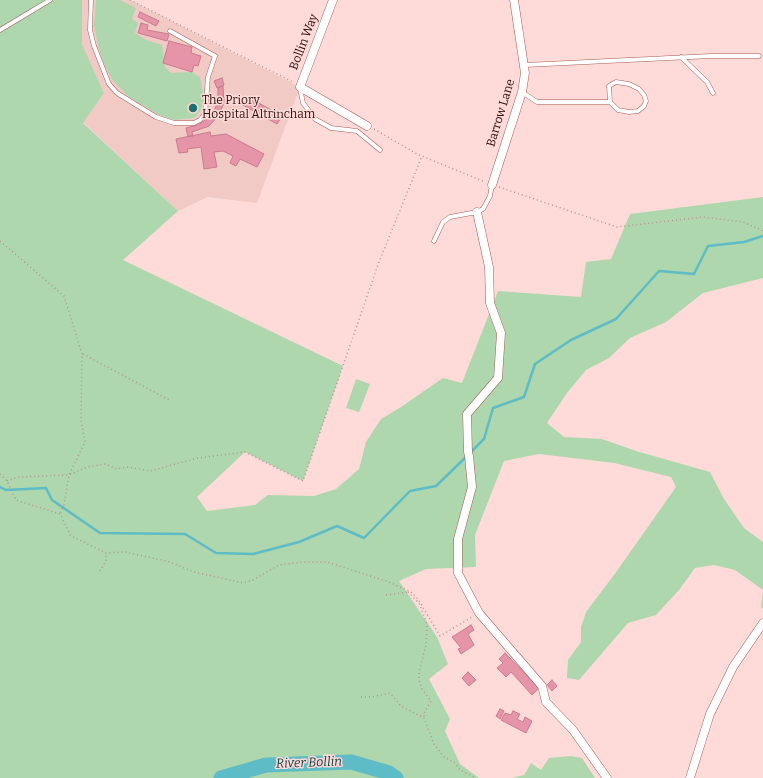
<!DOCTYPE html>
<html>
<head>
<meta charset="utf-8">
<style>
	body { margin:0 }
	canvas { display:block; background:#fedbd8 }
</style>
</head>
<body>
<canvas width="763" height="778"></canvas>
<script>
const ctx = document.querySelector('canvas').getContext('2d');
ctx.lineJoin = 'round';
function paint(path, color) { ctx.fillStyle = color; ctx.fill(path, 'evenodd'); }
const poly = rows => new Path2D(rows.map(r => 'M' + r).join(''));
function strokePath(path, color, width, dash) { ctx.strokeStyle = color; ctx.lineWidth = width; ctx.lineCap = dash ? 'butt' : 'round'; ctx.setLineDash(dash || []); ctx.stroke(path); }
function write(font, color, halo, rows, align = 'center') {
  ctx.font = font + ' Bitter,serif'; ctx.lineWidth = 3; ctx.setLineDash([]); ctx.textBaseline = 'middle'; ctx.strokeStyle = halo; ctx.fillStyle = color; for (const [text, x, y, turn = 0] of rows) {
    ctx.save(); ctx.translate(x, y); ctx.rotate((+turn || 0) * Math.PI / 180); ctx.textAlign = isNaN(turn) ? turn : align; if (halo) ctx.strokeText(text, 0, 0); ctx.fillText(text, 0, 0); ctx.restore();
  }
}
paint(poly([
	[82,0,130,0,300,87,257,203,208,197,178,211,83,122,104,93,82,44]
]), '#f1cac6');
paint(poly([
	[0,0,82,0,82,44,104,93,83,123,178,211,123,260,343,366,303,481,245,452,197,497,207,511,255,505,268,495,314,496,336,489,359,469,366,442,381,419,401,407,443,378,462,383,498,291,581,297,586,262,611,259,630,214,763,197,763,278,703,293,666,322,630,338,609,358,586,370,567,393,547,423,564,437,602,439,636,451,710,472,724,499,744,528,763,542,763,609,761,607,763,590,735,570,714,565,695,568,679,590,656,615,628,623,579,680,567,678,568,660,581,642,581,627,586,612,614,575,676,487,671,477,614,463,539,454,504,461,475,535,476,567,426,569,399,581,437,637,448,664,429,679,450,719,445,731,460,764,479,778,0,778],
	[96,0,120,0,136,8,132,19,138,23,135,33,146,40,162,45,165,67,171,73,192,72,200,77,204,99,201,110,194,118,174,120,159,115,129,97,113,81,105,66,98,46,94,25],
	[356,379,370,384,359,412,346,408],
	[570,756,582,758,595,778,512,778,524,775,531,763,541,770,549,758]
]), '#aed7ad');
strokePath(poly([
	[471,452,484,439,493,408,524,397,535,364,571,340,616,319,659,271,694,274,708,246,744,242,763,236],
	[0,487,6,490,46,488,52,500,100,533,185,534,216,553,253,554,299,542,337,526,364,538,410,491,436,486,467,456]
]), '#5dbcc5', 2.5);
strokePath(poly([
	[221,778,266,765,351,762,389,773,396,778]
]), '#5dbcc5', 15);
const building = poly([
	[140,12,159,21,156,26,138,17,140,12],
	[141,23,148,25,147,30,169,34,167,41,138,33,141,23],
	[169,41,192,47,191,53,201,56,198,66,194,65,192,72,163,63,169,41],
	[222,78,224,85,217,88,214,81,222,78],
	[223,86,224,103,218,116,209,126,192,132,193,136,188,137,186,128,198,125,213,114,218,101,218,88,223,86],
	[248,97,282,116,277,124,243,105,248,97],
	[210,132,211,136,226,134,264,154,257,167,240,159,236,166,230,163,233,156,223,151,214,152,217,167,204,169,201,147,187,149,188,152,179,153,176,139,210,132],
	[471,625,474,630,468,634,474,645,461,654,458,649,461,648,452,637,471,625],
	[505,653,539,688,532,695,511,672,506,677,497,668,503,663,499,659,505,653],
	[468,672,476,680,469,686,462,678,468,672],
	[552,680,557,686,552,691,547,685,552,680],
	[500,709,504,711,500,719,496,716,500,709],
	[513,711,520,714,517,719,523,722,525,717,532,721,526,733,501,720,505,713,511,715,513,711]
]);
paint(building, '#e695a8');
strokePath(building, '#ca7b8f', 1);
const lane = poly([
	[91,0,90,30,94,46,109,84,117,93,156,117,174,123,194,123,200,120,205,114,208,77,215,56,170,31],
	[0,30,50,0],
	[681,57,707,82,713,93],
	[525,65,711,56,759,56],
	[300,88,303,103,315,119,331,128,357,131,380,150],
	[522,92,537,102,610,102,609,86,616,82,629,84,639,89,644,95,646,101,644,106,638,111,629,112,618,110,610,102],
	[434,241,443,222,450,217,477,212,483,209,490,196,492,185]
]);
const street = poly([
	[333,0,300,87,367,126],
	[492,185,522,92,525,73,514,0],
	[468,452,467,414,498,378,501,333,490,303,489,267,477,212],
	[469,456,472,487,458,539,458,573,479,613,542,686,546,702,573,730,607,778],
	[690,778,710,714,733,667,763,623]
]);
strokePath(lane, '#a85c57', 5);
strokePath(street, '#a85c57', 9);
strokePath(poly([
	[130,0,293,82],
	[374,129,417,154,485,182],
	[499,187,617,227,703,217,743,222,763,231],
	[0,241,64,296,82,354,81,420,85,442,69,475,64,505,60,514],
	[83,354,171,401],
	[0,474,7,481,16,500,60,514,71,536,106,553,125,552,170,562,194,572,243,583,253,580,279,565,303,562,327,562,389,582,411,592,418,599,440,636,472,617],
	[7,481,18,477,69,475,87,467,106,464,117,469,127,467,150,471,198,458,245,452,303,481,379,262,422,156],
	[100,571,106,561,106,553],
	[408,592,419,603,427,624,426,645,419,672,419,681,422,689,431,701,424,713,424,718],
	[386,595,408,592],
	[361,697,371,697,390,693,401,706,424,718,434,744,444,757,455,763,460,770,476,778]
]), '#b49391', 1.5, [1, 3]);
strokePath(lane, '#fff', 4);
strokePath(street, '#fff', 8);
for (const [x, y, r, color] of [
	[193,108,5,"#226d74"]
]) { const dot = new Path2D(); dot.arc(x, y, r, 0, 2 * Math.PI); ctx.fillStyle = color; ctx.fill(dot); strokePath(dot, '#fedbd8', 1.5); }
write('12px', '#2d0f0e', '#fedbd8', [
	["Bollin Way",304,42,-69],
	["Barrow Lane",501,113,-73]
]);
write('12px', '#2d0f0e', '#fedbd8', [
	["The Priory",202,101],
	["Hospital Altrincham",202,115]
], 'left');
write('italic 13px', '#0f3c40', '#fedbd8', [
	["River Bollin",309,763,-2]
]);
</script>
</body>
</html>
